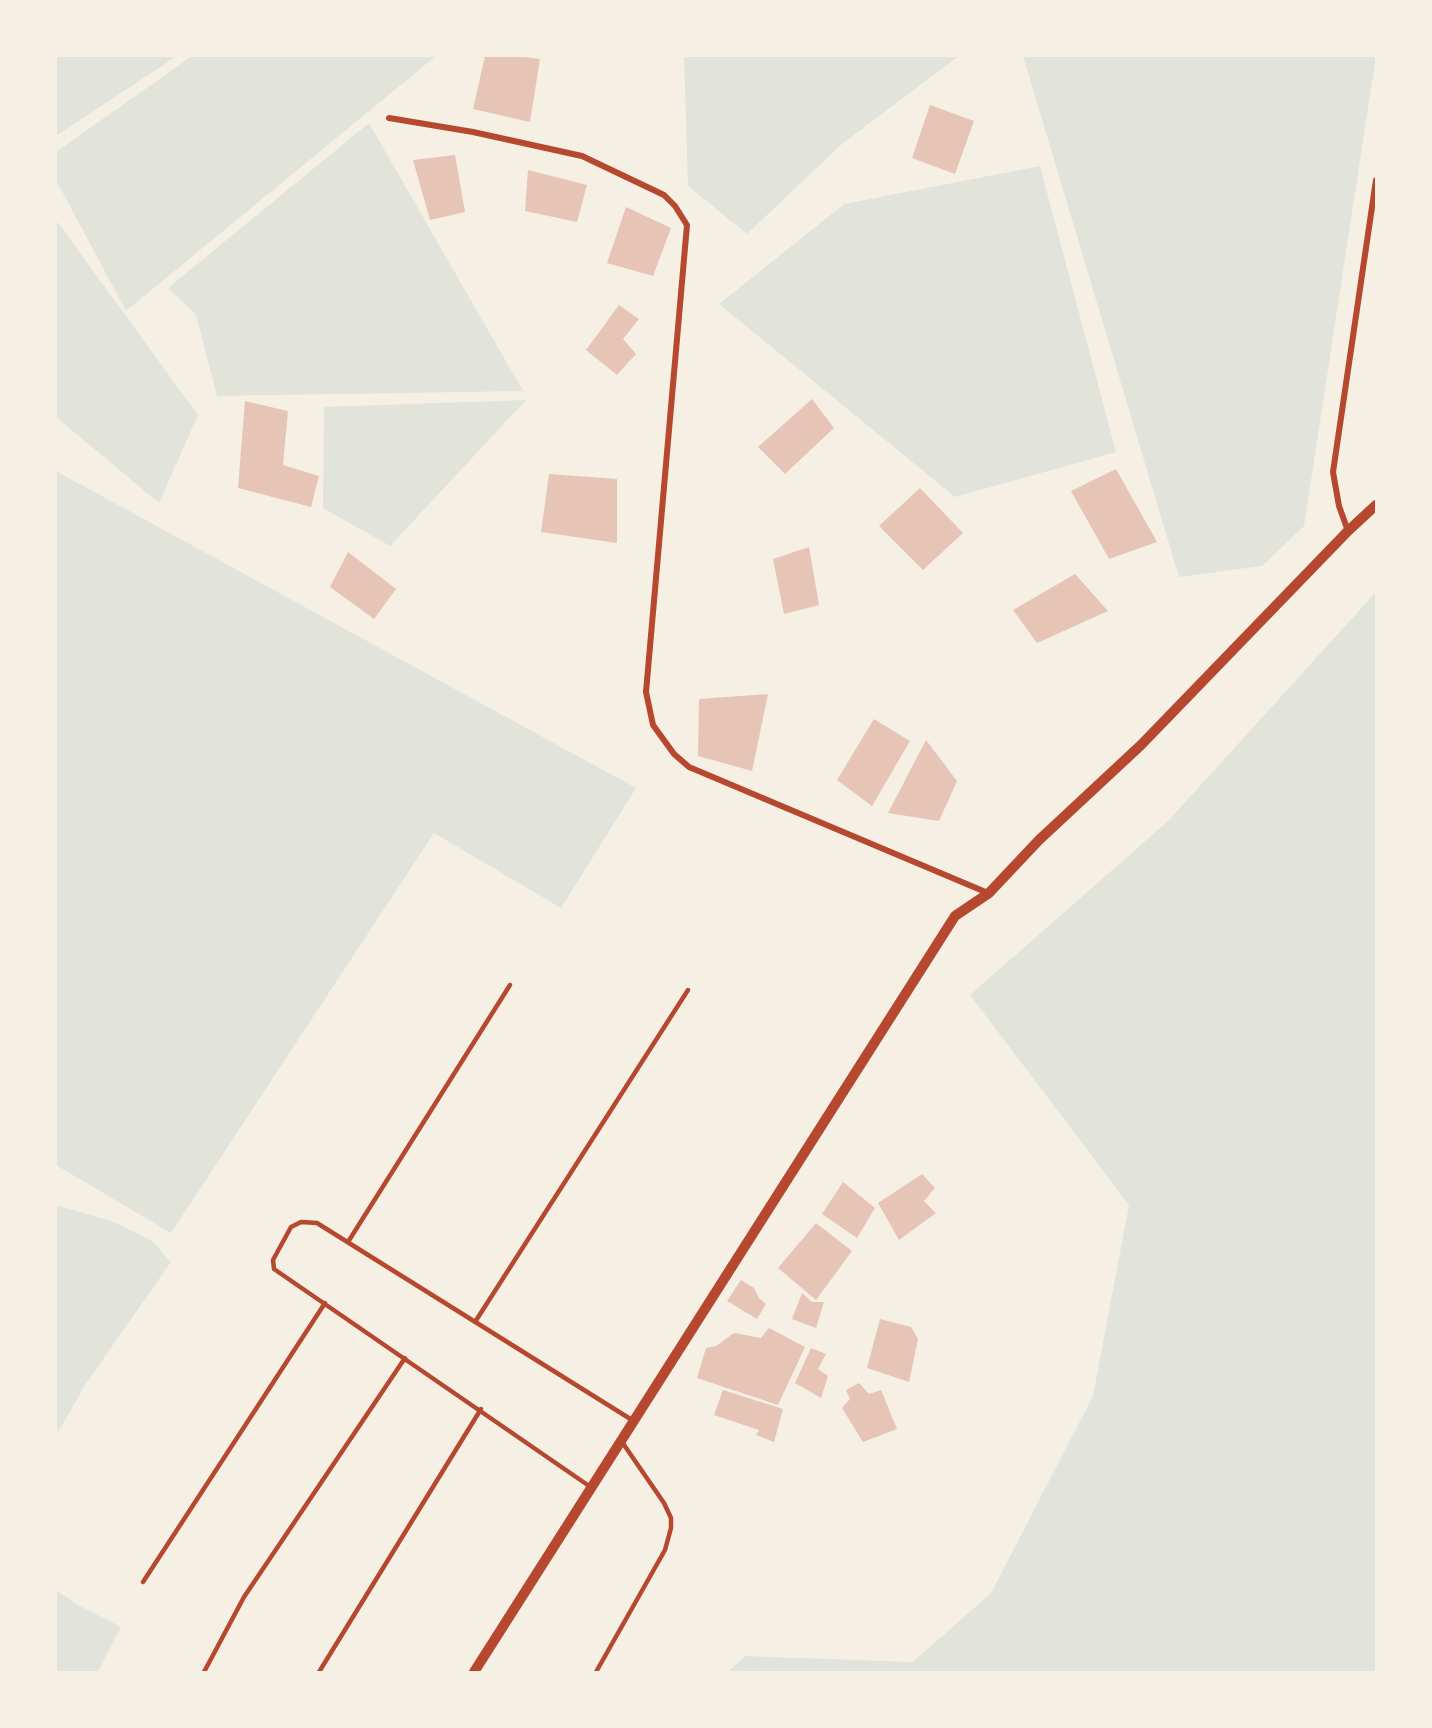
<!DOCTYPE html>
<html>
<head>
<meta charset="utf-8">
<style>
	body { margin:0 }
	#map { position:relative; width:1432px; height:1728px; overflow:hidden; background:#f6efe4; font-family:"PT Serif",serif }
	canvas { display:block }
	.frame { position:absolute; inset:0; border:57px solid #f6efe4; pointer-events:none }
</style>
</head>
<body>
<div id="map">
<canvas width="1432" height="1728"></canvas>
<div class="frame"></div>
</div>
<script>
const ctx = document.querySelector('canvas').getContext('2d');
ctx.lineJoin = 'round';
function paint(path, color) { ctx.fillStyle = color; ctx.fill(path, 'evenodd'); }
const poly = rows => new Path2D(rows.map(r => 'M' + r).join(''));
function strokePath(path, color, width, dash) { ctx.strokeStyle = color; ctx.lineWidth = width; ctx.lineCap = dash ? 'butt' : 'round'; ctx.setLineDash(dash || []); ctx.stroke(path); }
paint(poly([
	[56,56,177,56,56,136],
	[192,56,436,56,126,311,56,180,56,152],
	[684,56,959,56,842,144,747,234,688,186],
	[1023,56,1376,56,1304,526,1262,566,1179,577],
	[369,123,523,391,217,396,196,315,168,288],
	[1040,166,1116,452,955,497,719,304,844,204],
	[56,220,198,415,159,503,56,417],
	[526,400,390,546,323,508,324,407],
	[56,471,636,788,561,908,434,833,171,1233,56,1165],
	[1376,592,1376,1672,728,1672,745,1656,913,1662,991,1593,1093,1396,1129,1205,970,995,1168,821],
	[56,1205,111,1221,151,1240,171,1262,85,1385,56,1436],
	[56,1590,78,1605,121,1627,98,1672,56,1672]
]), '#e2e4dc');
paint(poly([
	[485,56,519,56,540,59,530,122,473,109],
	[930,105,974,121,955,174,912,158],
	[455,155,465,212,430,220,413,160],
	[528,170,587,185,577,222,525,211],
	[626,207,671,228,653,276,607,263],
	[619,305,639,319,623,339,636,354,617,375,586,350],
	[812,399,834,428,785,474,758,447],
	[245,401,288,411,283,465,319,476,311,507,238,488],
	[1116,469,1157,542,1109,559,1071,491],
	[549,474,617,479,617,543,541,532],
	[920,488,963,533,923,570,879,526],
	[809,547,819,605,784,614,773,559],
	[348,552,396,589,374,619,330,587],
	[1075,574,1108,611,1037,643,1013,610],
	[768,694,752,771,698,756,699,699],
	[874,719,910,741,872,806,837,780],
	[926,740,957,781,939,821,888,813],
	[922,1174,935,1188,924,1201,936,1213,899,1240,878,1203],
	[843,1182,875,1208,857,1238,822,1214],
	[816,1223,852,1251,816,1300,778,1268],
	[741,1280,754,1288,759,1298,766,1304,757,1319,727,1301],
	[802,1293,812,1302,824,1302,816,1328,792,1319],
	[880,1319,911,1327,918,1339,909,1382,867,1368],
	[769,1328,805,1347,778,1405,697,1378,706,1348,716,1346,734,1333,761,1338],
	[811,1348,826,1354,818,1369,828,1376,821,1398,795,1383],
	[859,1383,869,1394,881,1390,897,1429,863,1442,842,1408,850,1399,846,1390],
	[723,1390,783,1409,774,1442,756,1435,759,1430,714,1415]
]), '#e6c5b7');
strokePath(poly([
	[348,1242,510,985],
	[475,1322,688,990],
	[592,1488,274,1269,273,1260,291,1227,301,1222,317,1223,632,1420],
	[143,1582,325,1303],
	[204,1672,244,1597,405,1358],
	[319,1672,481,1409],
	[596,1672,665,1550,671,1528,671,1518,664,1503,622,1442]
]), '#b5482f', 4.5);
strokePath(poly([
	[389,118,473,132,582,156,664,195,675,206,687,225,646,692,653,725,674,754,689,767,988,893],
	[1348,531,1339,506,1333,472,1376,180]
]), '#b5482f', 6);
strokePath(poly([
	[474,1672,955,916,989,893,1039,840,1141,745,1348,531,1376,505]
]), '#b5482f', 10);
</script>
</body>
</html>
